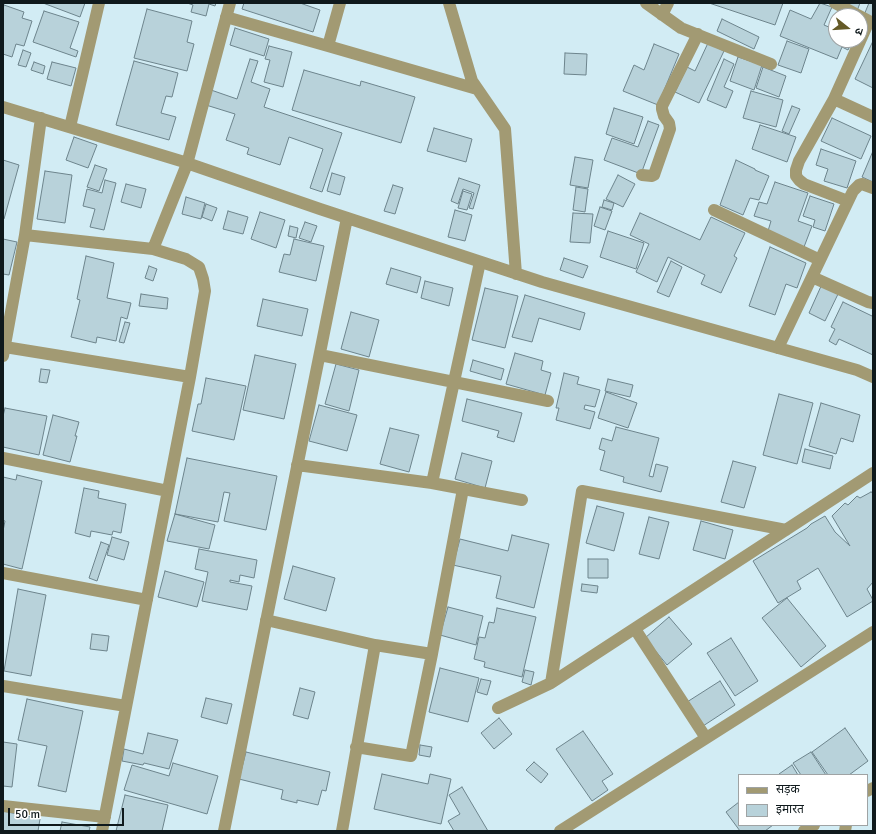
<!DOCTYPE html>
<html>
<head>
<meta charset="utf-8">
<style>
	body { margin:0 }
	#map { position:relative; width:876px; height:834px; overflow:hidden; background:#d2ecf4; font-family:Signika,"Noto Sans Devanagari",sans-serif }
	canvas { display:block }
	.frame { position:absolute; inset:0; border:4px solid #0f191c; pointer-events:none }
	.legend { position:absolute; left:738px; top:774px; width:130px; height:52px; box-sizing:border-box; background:#fff; border:1px solid #9fa3a4; margin:0; padding:5px 7px; list-style:none; font-size:12px; color:#0f191c }
	.legend li { display:flex; align-items:center; gap:8px; height:20px }
	.legend b { width:20px; border:1px solid #9fa3a4 }
	.north { position:absolute; left:828px; top:8px; width:40px; height:40px; box-sizing:border-box; background:#fff; border:1px solid #9fa3a4; border-radius:50%; rotate:107deg; font-size:11px; font-weight:700; line-height:16px; text-align:center; color:#0f191c }
	.north::after { content:''; display:block; margin:auto; width:14px; height:18px; background:#655a27; clip-path:polygon(50% 0,100% 100%,50% 72%,0 100%) }
	.scale { position:absolute; left:8px; top:808px; width:116px; height:18px; box-sizing:border-box; border:2px solid #0f191c; border-top:0; padding-left:5px; font-size:12px; line-height:14px; white-space:nowrap; color:#0f191c; -webkit-text-stroke:3px #fff; paint-order:stroke }
</style>
</head>
<body>
<div id="map">
<canvas width="876" height="834"></canvas>
<div class="frame"></div>
<ul class="legend">
<li><b style="height:5px;background:#a29a73"></b>सड़क</li>
<li><b style="height:11px;background:#b8d2da"></b>इमारत</li>
</ul>
<div class="north">उ</div>
<div class="scale">50 m</div>
</div>
<script>
const ctx = document.querySelector('canvas').getContext('2d');
ctx.lineJoin = 'round';
function paint(path, color) { ctx.fillStyle = color; ctx.fill(path, 'evenodd'); }
const poly = rows => new Path2D(rows.map(r => 'M' + r).join(''));
function strokePath(path, color, width, dash) { ctx.strokeStyle = color; ctx.lineWidth = width; ctx.lineCap = dash ? 'butt' : 'round'; ctx.setLineDash(dash || []); ctx.stroke(path); }
const building = poly([
	[43,3,85,3,80,17,43,3],
	[187,3,216,3,215,6,209,4,206,16,191,12,193,5,187,3],
	[244,3,300,3,320,10,313,32,242,9,244,3],
	[709,3,783,3,775,25,709,3],
	[820,3,832,7,824,25,836,30,836,40,853,40,848,50,842,47,837,59,780,36,790,10,811,19,820,3],
	[847,3,860,3,857,11,847,3],
	[869,3,873,3,873,18,864,15,869,3],
	[4,5,24,12,22,18,32,21,24,46,16,44,12,57,3,54,3,9,4,5],
	[147,9,192,21,187,42,194,44,187,71,134,58,147,9],
	[44,11,79,22,70,48,78,51,76,57,33,42,44,11],
	[722,19,759,37,754,49,717,31,722,19],
	[235,28,269,39,264,56,230,45,235,28],
	[787,41,809,49,801,73,778,65,787,41],
	[873,41,873,88,855,79,873,41],
	[708,43,724,51,699,103,675,92,687,67,695,71,708,43],
	[654,44,679,54,658,105,623,91,634,65,644,70,654,44],
	[269,46,292,52,283,87,264,82,270,60,265,59,269,46],
	[23,50,31,53,26,67,18,65,23,50],
	[565,53,587,54,586,75,564,74,565,53],
	[738,57,762,65,754,90,730,81,738,57],
	[250,59,258,61,251,82,270,89,264,107,342,133,322,192,310,188,323,149,289,137,280,165,247,154,249,148,226,140,235,114,206,105,211,90,237,99,250,59],
	[724,59,734,64,724,87,733,91,726,108,707,100,724,59],
	[134,61,178,73,172,97,166,96,161,113,176,117,169,140,116,125,134,61],
	[34,62,45,66,43,74,31,70,34,62],
	[52,62,76,68,71,86,47,79,52,62],
	[763,67,786,76,779,97,756,88,763,67],
	[304,70,360,86,361,81,415,97,401,143,292,110,304,70],
	[751,91,783,100,776,127,743,118,751,91],
	[792,106,800,109,789,134,782,131,792,106],
	[614,108,643,117,634,144,606,134,614,108],
	[832,118,871,136,861,159,821,141,832,118],
	[648,121,659,125,641,174,604,160,612,138,638,147,648,121],
	[760,125,796,137,787,162,752,149,760,125],
	[434,128,472,139,466,162,427,151,434,128],
	[74,137,97,145,88,168,66,160,74,137],
	[821,149,856,161,847,188,824,181,828,169,816,165,821,149],
	[873,151,873,182,862,177,873,151],
	[575,157,593,160,588,188,570,185,575,157],
	[3,160,19,165,4,219,3,219,3,160],
	[736,160,755,169,755,170,769,176,759,200,750,198,743,215,720,205,736,160],
	[95,165,107,169,99,191,87,187,95,165],
	[45,171,72,175,65,223,37,219,45,171],
	[332,173,345,177,340,195,327,191,332,173],
	[618,175,635,184,623,207,606,199,618,175],
	[459,178,480,185,473,209,469,208,474,193,463,189,458,204,451,201,459,178],
	[105,180,116,183,104,230,90,227,95,209,83,206,87,189,102,193,105,180],
	[775,182,808,193,798,221,812,226,804,247,768,231,771,221,754,216,759,202,767,204,775,182],
	[126,184,146,189,141,208,121,202,126,184],
	[393,185,403,188,395,214,384,211,393,185],
	[576,187,588,189,585,212,573,210,576,187],
	[463,191,472,194,467,210,458,208,463,191],
	[810,196,834,204,825,231,813,227,815,220,803,216,810,196],
	[186,197,205,203,201,219,182,214,186,197],
	[604,200,614,203,612,210,602,207,604,200],
	[206,204,217,208,212,221,202,217,206,204],
	[600,207,612,211,605,230,594,226,600,207],
	[455,210,472,215,465,241,448,237,455,210],
	[228,211,248,217,243,234,223,229,228,211],
	[260,212,285,220,276,248,251,239,260,212],
	[573,213,593,214,590,243,570,242,573,213],
	[640,213,700,240,711,217,745,233,734,256,737,258,721,293,701,284,705,275,668,257,657,282,636,272,649,244,630,235,640,213],
	[305,222,317,226,311,242,299,238,305,222],
	[290,226,298,228,296,238,288,236,290,226],
	[608,231,644,243,636,269,600,257,608,231],
	[3,239,17,242,9,275,3,274,3,239],
	[294,239,324,246,316,281,279,272,284,254,290,255,294,239],
	[770,247,806,263,797,288,786,284,775,315,749,306,770,247],
	[86,256,114,263,107,298,131,303,127,319,121,317,116,341,97,337,96,343,71,337,80,300,77,299,86,256],
	[564,258,588,266,583,278,560,270,564,258],
	[671,261,682,267,669,297,657,292,671,261],
	[149,266,157,269,153,281,145,278,149,266],
	[391,268,421,277,417,293,386,284,391,268],
	[425,281,453,288,449,306,421,298,425,281],
	[822,284,839,292,825,321,809,313,822,284],
	[485,288,518,296,505,348,472,340,485,288],
	[141,294,168,298,167,309,139,306,141,294],
	[525,295,585,313,580,330,539,318,532,342,512,337,525,295],
	[263,299,308,309,302,336,257,326,263,299],
	[843,302,872,316,873,315,873,355,839,339,836,345,829,341,835,329,831,327,843,302],
	[351,312,379,320,369,357,341,349,351,312],
	[125,322,130,323,124,343,119,342,125,322],
	[515,353,543,361,541,370,551,373,545,395,506,384,515,353],
	[255,355,296,364,284,419,243,410,255,355],
	[473,360,504,369,501,380,470,371,473,360],
	[336,364,359,370,349,411,325,404,336,364],
	[41,369,50,370,47,383,39,382,41,369],
	[564,373,579,377,577,384,600,390,595,407,585,405,584,409,595,412,590,429,556,420,559,408,556,408,564,373],
	[206,378,246,386,234,440,192,431,198,404,201,404,206,378],
	[608,379,633,385,630,397,605,391,608,379],
	[606,392,637,403,628,428,598,418,606,392],
	[779,394,813,403,797,464,763,455,779,394],
	[467,399,522,413,514,442,497,437,499,431,462,421,467,399],
	[821,403,860,415,853,442,841,438,836,454,809,446,821,403],
	[319,405,357,415,347,451,309,441,319,405],
	[5,408,47,416,39,455,3,447,3,416,5,408],
	[53,415,79,422,75,436,77,436,70,462,43,455,53,415],
	[616,427,659,438,649,476,653,477,656,464,668,467,661,492,623,482,624,477,600,470,605,451,599,449,602,438,612,441,616,427],
	[390,428,419,435,409,472,380,464,390,428],
	[805,449,833,456,830,469,802,462,805,449],
	[462,453,492,461,485,488,455,479,462,453],
	[187,458,277,476,266,530,224,521,230,493,224,492,218,522,175,514,187,458],
	[733,461,756,467,744,508,721,502,733,461],
	[17,475,42,481,22,569,3,564,3,531,5,521,3,520,3,477,16,480,17,475],
	[84,488,99,491,98,498,126,504,121,533,113,531,112,535,91,531,90,537,75,533,84,488],
	[871,492,873,493,873,582,867,589,873,600,873,601,847,617,818,568,797,581,801,589,778,603,753,561,807,528,811,524,825,516,835,532,850,546,832,516,845,503,848,505,857,496,860,498,871,492],
	[597,506,624,513,614,551,586,543,597,506],
	[175,514,215,525,209,549,167,541,175,514],
	[649,517,669,522,659,559,639,554,649,517],
	[701,521,733,530,725,559,693,550,701,521],
	[512,535,549,544,534,608,496,598,501,576,453,565,460,539,508,551,512,535],
	[112,537,129,542,124,560,107,555,112,537],
	[101,542,109,545,97,581,89,578,101,542],
	[199,549,257,560,254,578,240,575,239,582,230,580,230,582,252,586,247,610,202,601,208,572,195,569,199,549],
	[588,559,608,559,608,578,588,578,588,559],
	[293,566,335,578,326,611,284,599,293,566],
	[165,571,204,582,197,607,158,597,165,571],
	[582,584,598,586,597,593,581,591,582,584],
	[18,589,46,595,31,676,4,671,18,589],
	[787,598,826,646,801,667,762,618,787,598],
	[448,607,483,616,476,645,440,635,448,607],
	[497,608,536,617,522,677,484,667,485,662,474,659,479,637,485,638,489,622,494,623,497,608],
	[669,617,692,644,667,665,645,638,669,617],
	[92,634,109,636,107,651,90,649,92,634],
	[731,638,758,681,735,696,707,653,731,638],
	[440,668,479,678,468,722,429,712,440,668],
	[525,670,534,672,531,685,522,682,525,670],
	[481,679,491,681,487,695,477,692,481,679],
	[720,681,735,705,703,726,687,702,720,681],
	[300,688,315,692,308,719,293,715,300,688],
	[206,698,232,704,227,724,201,717,206,698],
	[27,699,83,711,66,792,38,786,47,746,18,740,27,699],
	[499,718,512,734,494,749,481,733,499,718],
	[845,728,868,761,849,775,828,775,812,752,845,728],
	[583,731,613,774,602,781,608,790,592,801,556,749,583,731],
	[148,733,178,740,169,769,144,763,143,765,122,761,124,749,143,754,148,733],
	[3,742,17,744,12,787,3,786,3,742],
	[420,745,432,747,430,757,419,755,420,745],
	[246,752,330,772,326,791,322,790,318,805,297,800,297,803,281,799,283,790,239,779,246,752],
	[811,752,826,775,801,775,793,763,811,752],
	[534,762,548,774,541,783,526,770,534,762],
	[173,763,218,776,207,814,124,790,132,765,169,776,173,763],
	[792,765,798,775,780,775,779,774,792,765],
	[382,774,428,784,430,774,451,779,441,824,374,809,382,774],
	[462,787,488,831,454,831,448,821,460,814,449,795,462,787],
	[125,795,168,805,162,831,116,831,125,795],
	[739,802,739,825,773,825,765,831,740,831,726,812,739,802],
	[3,811,40,819,38,831,3,831,3,811],
	[62,822,90,827,89,831,60,831,62,822]
]);
paint(building, '#b8d2da');
strokePath(building, '#6d848c', 1);
strokePath(poly([
	[340,3,328,46,477,89],
	[449,3,472,81,505,129,516,274],
	[646,3,681,28,771,64],
	[835,3,869,21,834,99,799,161,796,170,796,176,799,180,804,184,848,201],
	[662,15,668,3],
	[226,17,328,46],
	[834,99,873,117],
	[3,107,181,161,320,209,542,282,857,370,873,377],
	[70,127,99,3],
	[642,175,652,176,654,175,655,172,670,129,669,123,664,116,662,109,662,106,698,34],
	[714,210,820,260],
	[25,235,153,249],
	[480,262,432,483,522,500],
	[812,277,868,302,873,303],
	[5,347,190,377],
	[778,348,853,191,859,185,862,184,873,188],
	[320,355,548,401],
	[3,356,25,235,41,118],
	[3,458,168,491],
	[297,465,432,483],
	[786,530,582,491,551,683,873,473],
	[3,573,147,600],
	[266,620,375,645,432,654,463,489],
	[635,629,706,738],
	[3,686,126,706],
	[498,708,551,683],
	[356,747,411,756,432,654],
	[867,791,873,788],
	[3,806,105,817],
	[102,831,190,377,205,291,203,279,199,267,186,259,153,249,187,164,230,3],
	[224,831,347,218],
	[342,831,375,645],
	[560,831,873,632],
	[804,831,814,825],
	[845,831,846,825]
]), '#a29a73', 12);
</script>
</body>
</html>
